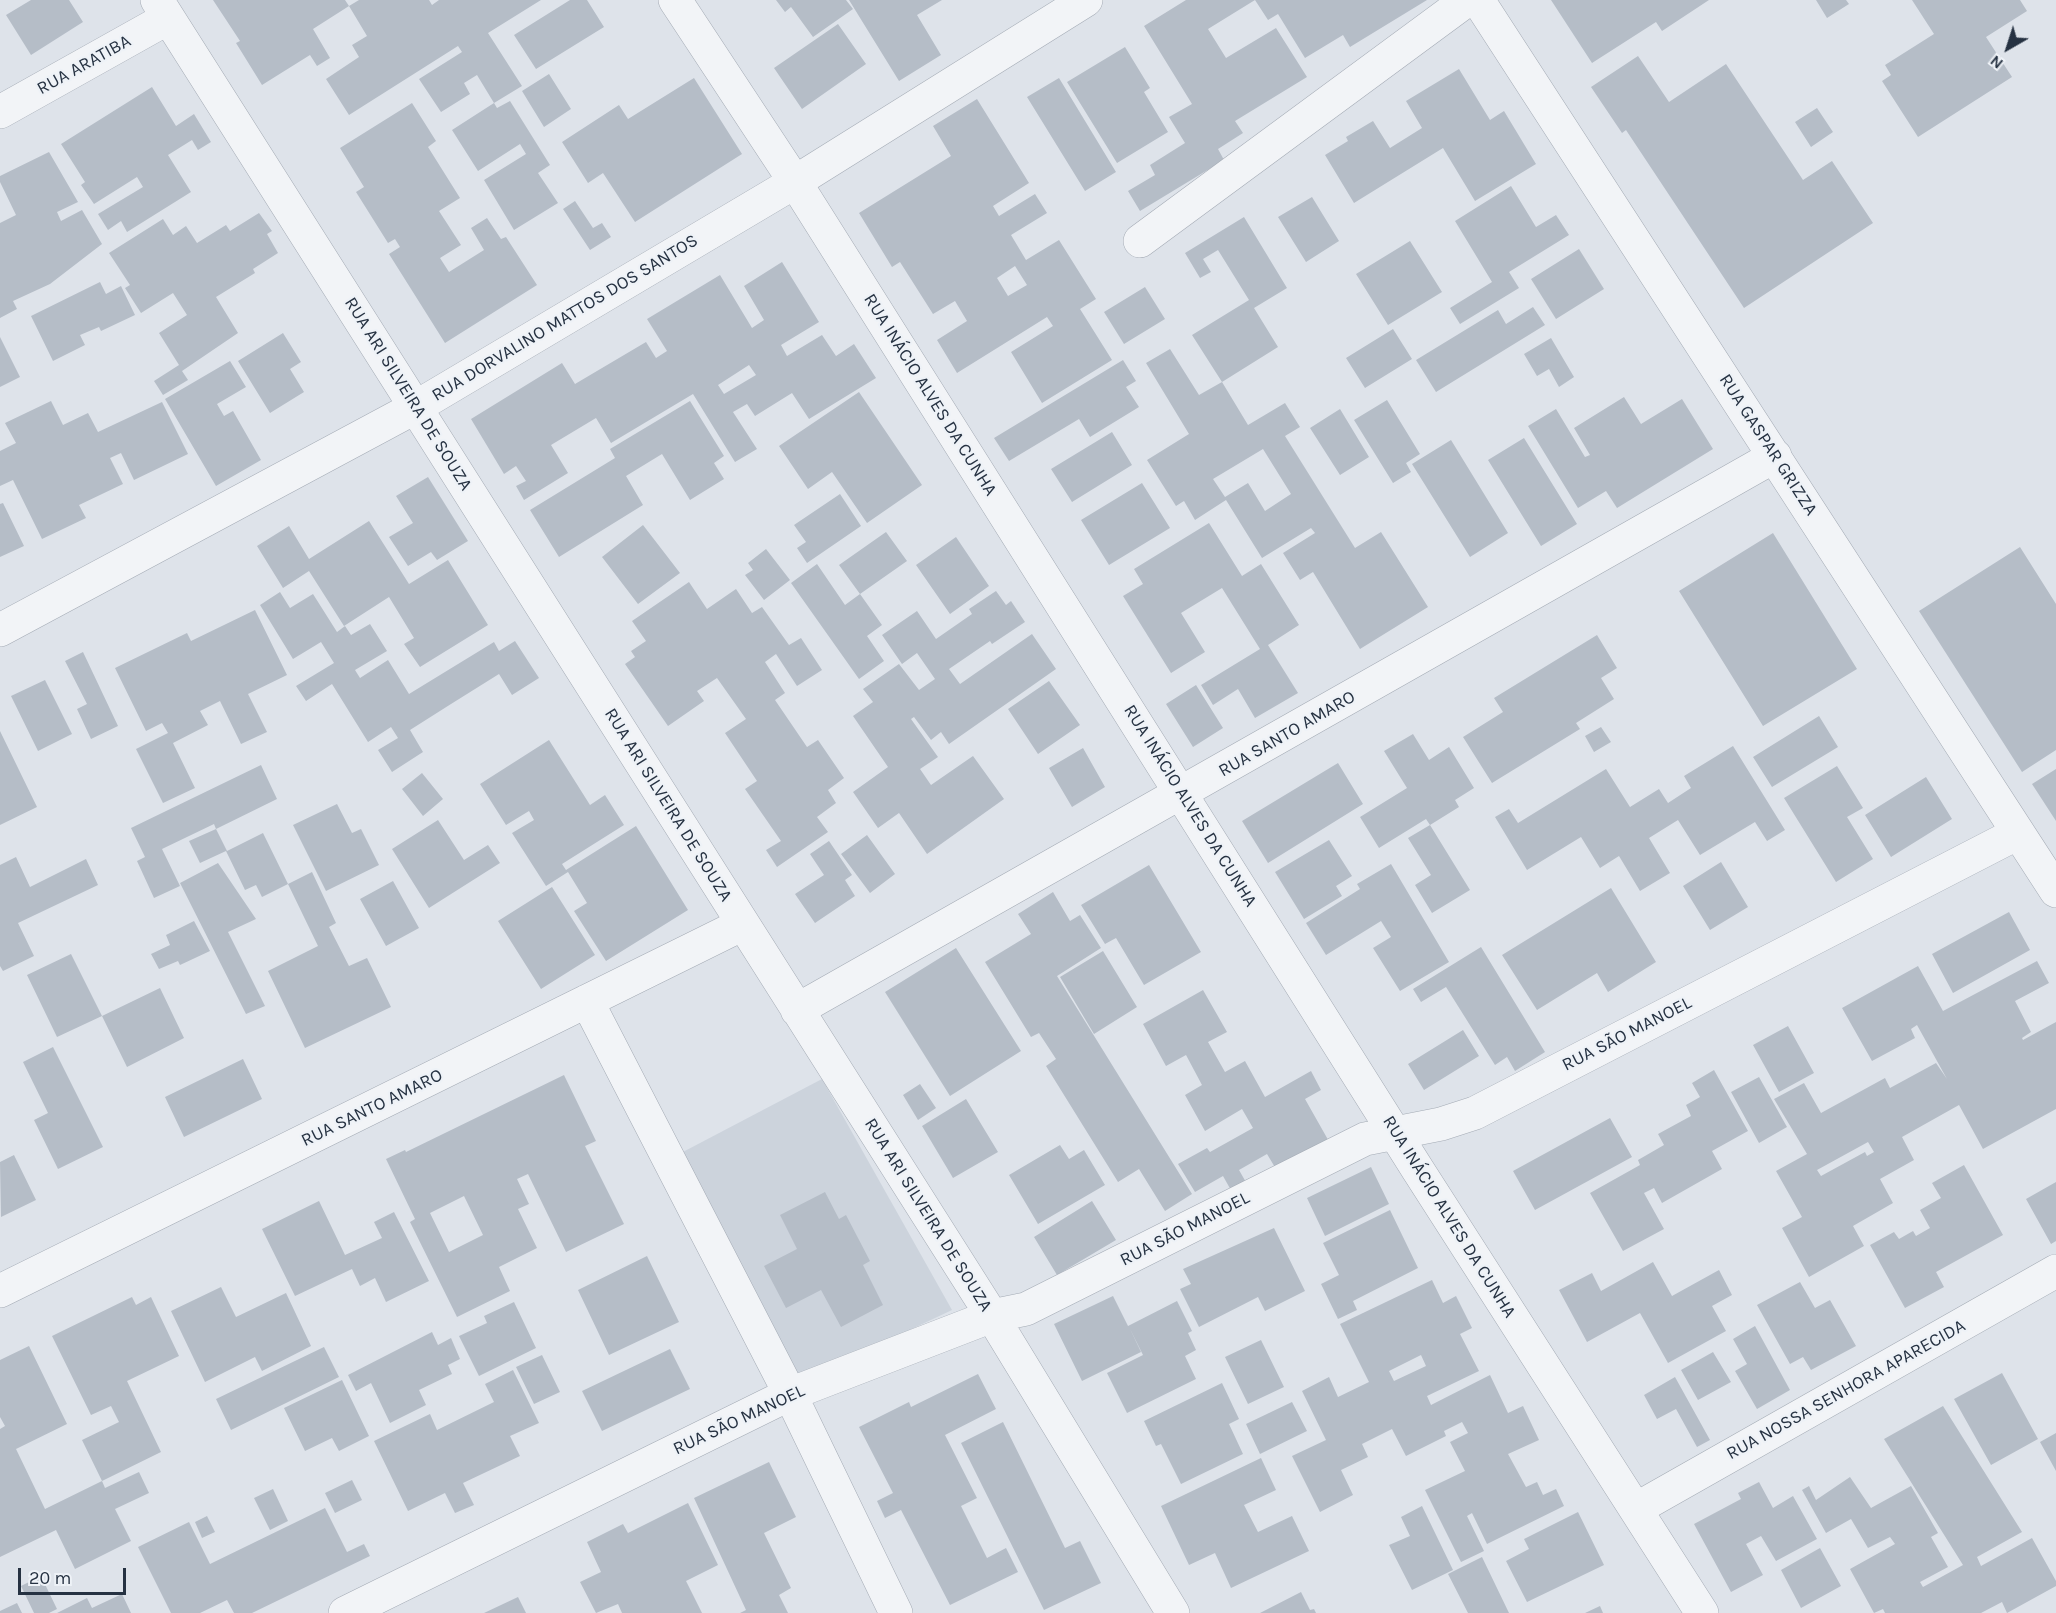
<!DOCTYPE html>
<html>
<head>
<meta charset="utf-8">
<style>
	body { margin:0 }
	#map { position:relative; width:2056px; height:1613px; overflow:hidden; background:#dee3ea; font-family:Karla,sans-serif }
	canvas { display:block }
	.north { position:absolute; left:1978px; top:18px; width:60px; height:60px; -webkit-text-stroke:4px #eef2f7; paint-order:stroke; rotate:219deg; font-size:16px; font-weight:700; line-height:24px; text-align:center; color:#263242 }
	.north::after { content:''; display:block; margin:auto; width:21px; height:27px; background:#263242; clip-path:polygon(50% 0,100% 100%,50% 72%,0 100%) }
	.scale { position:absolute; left:18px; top:1568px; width:108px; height:27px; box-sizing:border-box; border:3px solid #263242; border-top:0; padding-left:8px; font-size:18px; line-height:21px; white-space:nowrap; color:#263242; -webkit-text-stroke:4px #eef2f7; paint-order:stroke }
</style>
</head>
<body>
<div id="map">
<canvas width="2056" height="1613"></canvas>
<div class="north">N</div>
<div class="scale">20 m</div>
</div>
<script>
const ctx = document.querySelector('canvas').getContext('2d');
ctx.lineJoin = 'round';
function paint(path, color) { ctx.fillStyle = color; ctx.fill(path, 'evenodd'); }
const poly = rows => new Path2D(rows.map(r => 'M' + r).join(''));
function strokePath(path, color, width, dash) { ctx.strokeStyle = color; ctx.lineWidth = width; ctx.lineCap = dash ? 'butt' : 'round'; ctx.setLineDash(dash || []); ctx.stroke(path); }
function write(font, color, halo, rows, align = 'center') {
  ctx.font = font + ' Karla,sans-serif'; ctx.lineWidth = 4.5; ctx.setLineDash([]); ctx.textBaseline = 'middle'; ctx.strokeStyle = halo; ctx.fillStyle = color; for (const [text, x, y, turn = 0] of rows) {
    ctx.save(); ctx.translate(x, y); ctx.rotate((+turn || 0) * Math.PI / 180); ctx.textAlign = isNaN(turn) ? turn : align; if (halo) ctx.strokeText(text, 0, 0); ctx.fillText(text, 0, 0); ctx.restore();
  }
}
paint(poly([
	[822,1079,952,1310,797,1383,681,1153]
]), '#ccd3dc');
paint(poly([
	[31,0,69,0,83,22,31,55,6,15],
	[213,0,345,0,349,6,313,29,330,58,317,66,310,55,262,85,236,43,240,41],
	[359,0,429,0,432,5,439,0,541,0,488,33,522,86,494,103,477,75,464,83,470,94,441,112,419,79,462,52,458,46,349,115,326,79,359,57,352,45,367,36,349,6],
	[570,0,587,0,604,27,536,69,514,35],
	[776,0,846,0,853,9,813,37,791,7,785,12],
	[849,0,942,0,917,15,941,55,899,81],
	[1186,0,1427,0,1350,47,1343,35,1305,58,1278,14,1268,20,1255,0,1208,29,1226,58,1276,28,1307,77,1235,121,1243,133,1218,149,1224,160,1140,211,1128,191,1155,175,1150,165,1185,143,1169,117,1192,104,1144,26],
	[1551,0,1709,0,1662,31,1656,22,1592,63],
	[1816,0,1846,0,1849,4,1827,18],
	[1912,0,2020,0,2027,11,1986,37,2012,77,1918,137,1882,81,1891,75,1885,65,1934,34],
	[838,24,866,64,802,109,774,68],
	[1125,47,1150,88,1144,92,1168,132,1117,163,1067,82],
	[1638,56,1669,102,1726,64,1803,180,1832,161,1873,223,1744,308,1626,130,1622,133,1591,87],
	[1459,69,1490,120,1504,111,1536,164,1475,201,1443,148,1354,203,1325,155,1348,141,1346,137,1373,121,1390,148,1422,128,1406,101],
	[549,74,571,109,544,127,522,91],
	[694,78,742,154,635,222,603,173,588,183,562,142,619,105,628,119],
	[1059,78,1116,172,1085,191,1027,97],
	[152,87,176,126,194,114,211,142,198,150,192,140,168,155,191,192,127,232,121,221,108,230,98,214,143,187,137,177,94,204,81,185,85,182,61,144],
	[977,99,1029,183,993,206,999,216,1035,194,1047,213,1011,235,1026,260,1059,240,1096,299,1080,309,1112,360,1042,403,1011,352,1053,326,1047,317,957,373,937,340,967,321,955,301,933,314,900,262,892,267,859,213,951,156,933,126],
	[1015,266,1027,285,1008,296,997,278],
	[510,101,550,165,538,173,558,203,514,230,484,180,526,154,520,144,478,171,452,130,494,103,497,108],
	[412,103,436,141,428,147,460,198,439,211,461,245,440,258,449,272,484,250,471,228,487,218,501,239,506,237,537,285,445,343,389,254,400,247,395,239,388,243,356,192,364,187,340,148],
	[1817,108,1833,132,1811,147,1795,122],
	[49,152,78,202,57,212,61,221,82,210,102,244,50,284,13,301,17,309,0,318,0,223,16,215,0,182,0,176],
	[1511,186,1536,227,1556,215,1569,235,1509,272,1519,288,1460,324,1450,308,1492,282,1455,221],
	[1312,197,1339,241,1306,262,1278,217],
	[575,201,593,228,602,223,611,237,590,250,563,209],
	[259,213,272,231,267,234,278,253,253,269,255,273,216,297,238,333,182,371,188,380,163,395,154,381,179,365,159,333,187,315,173,293,141,313,125,288,130,285,109,253,163,219,173,235,186,226,197,243,226,225,230,231],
	[1244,217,1287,288,1254,308,1278,347,1222,382,1248,425,1285,403,1300,427,1285,436,1355,548,1381,532,1428,607,1360,649,1313,572,1300,580,1283,553,1315,533,1311,528,1262,558,1226,500,1195,520,1184,501,1176,506,1147,460,1189,434,1146,363,1170,349,1199,395,1222,382,1192,335,1249,300,1218,250,1203,259,1211,272,1200,278,1185,253],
	[1263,449,1291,494,1265,511,1248,483,1225,497,1213,479],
	[1410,241,1442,292,1388,325,1356,274],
	[1579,249,1604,289,1556,319,1531,279],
	[782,262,819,322,781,345,787,356,822,335,836,356,854,344,876,378,809,419,792,393,755,416,747,404,733,412,757,449,735,462,693,394,611,443,596,418,551,445,568,473,524,500,516,486,526,481,516,466,504,474,471,419,562,363,575,384,646,342,656,358,667,351,647,319,720,275,752,328,764,320,744,286],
	[749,365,756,375,724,394,718,385],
	[100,282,106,294,121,286,135,315,101,331,99,327,80,335,85,345,53,361,31,316],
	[1145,287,1165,319,1124,344,1104,312],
	[1533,307,1545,325,1436,392,1416,360,1498,310,1506,324],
	[1393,329,1412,359,1365,388,1346,358],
	[283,333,301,362,290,369,304,392,270,413,238,361],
	[0,337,20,377,0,387],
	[1551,338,1574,377,1559,387,1549,369,1537,376,1524,354],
	[1123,360,1136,381,1126,387,1139,407,1090,437,1079,419,1009,461,994,438],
	[230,361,246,387,217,404,224,416,233,411,261,460,216,486,165,399],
	[859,392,922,485,867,523,832,472,808,489,779,446],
	[1624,397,1641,424,1682,399,1713,449,1617,508,1606,491,1578,508,1528,426,1556,409,1585,457,1590,455,1574,428],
	[1387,400,1420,454,1406,463,1411,472,1393,483,1354,420],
	[51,401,63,425,88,413,98,432,162,402,188,454,134,480,121,453,110,458,123,484,79,505,86,518,42,539,13,480,0,486,0,451,16,443,5,423],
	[690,401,724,456,714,463,724,479,690,500,662,454,626,476,643,505,559,557,530,510,615,458,610,449],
	[1340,409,1369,457,1340,475,1310,428],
	[1112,432,1132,465,1072,502,1051,469],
	[1524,438,1577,524,1541,546,1488,460],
	[1451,440,1508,533,1470,557,1412,464],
	[428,477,468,541,437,560,431,552,408,566,389,537,413,523,396,496],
	[1142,483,1170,528,1109,565,1081,520],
	[840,494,861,526,807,563,797,548,806,542,794,525],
	[3,503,24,546,0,557,0,504],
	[369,521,409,584,448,560,488,625,420,667,404,644,414,638,389,597,344,626,309,571,283,588,257,546,289,526,309,559],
	[1209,523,1242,576,1261,564,1299,625,1268,645,1298,693,1255,718,1238,689,1213,705,1201,685,1260,649,1222,588,1181,613,1205,652,1171,673,1123,596,1143,584,1134,569],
	[643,525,680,573,638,604,602,557],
	[886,532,907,561,860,594,882,625,867,636,884,661,859,679,791,583,817,564,845,605,860,594,839,565],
	[1773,533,1857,669,1763,726,1679,591],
	[956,537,989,586,950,614,916,565],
	[2020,547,2056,604,2056,750,2022,772,1919,611],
	[766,549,790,580,764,600,745,575,753,570,748,563],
	[689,582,707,609,736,589,752,613,762,607,789,645,801,638,822,670,797,686,776,654,765,662,785,693,775,700,807,747,818,740,844,778,828,790,836,803,817,817,828,832,777,867,766,850,781,841,745,789,757,781,725,733,746,719,717,678,697,691,704,701,668,726,625,664,635,657,631,651,646,641,632,621],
	[996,591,1006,605,1011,601,1025,622,992,644,990,641,949,669,960,684,1032,634,1056,669,949,744,941,732,931,740,914,717,911,719,938,757,920,769,931,785,973,756,1004,799,927,854,899,813,878,828,853,792,888,767,853,716,873,702,863,689,899,664,919,690,935,679,917,653,902,664,882,635,917,611,936,639,972,614,969,609],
	[280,592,290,608,313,594,337,632,345,626,351,635,370,624,387,651,355,670,360,678,388,660,409,694,494,642,499,651,515,641,539,678,512,695,499,674,451,704,410,730,423,752,392,772,378,750,398,738,391,727,368,742,332,684,306,701,296,686,334,663,321,642,293,659,260,605],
	[255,610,287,675,248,694,267,732,241,744,220,701,200,711,208,725,173,743,195,788,163,803,136,749,168,733,162,723,146,731,115,668,187,633,191,641],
	[1597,635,1617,668,1601,678,1614,699,1576,723,1580,729,1492,783,1463,737,1503,712,1494,698],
	[83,652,118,726,91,739,77,709,87,704,65,661],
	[45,680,72,734,38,751,11,696],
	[1049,681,1080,725,1038,754,1008,709],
	[1196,685,1223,728,1193,747,1166,704],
	[1819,716,1838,747,1772,787,1753,757],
	[1601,727,1611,742,1594,752,1585,736],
	[0,731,37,807,0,825],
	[1413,734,1429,760,1449,747,1474,788,1455,800,1459,807,1430,825,1470,890,1432,913,1415,885,1431,875,1408,838,1430,825,1426,819,1379,848,1360,817,1407,788,1384,751],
	[549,740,590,805,605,795,624,825,562,864,566,870,636,826,688,910,606,961,574,911,587,903,568,872,546,886,512,833,534,820,529,811,506,825,480,784],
	[1733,746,1785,830,1767,841,1755,822,1700,855,1678,820,1649,838,1670,873,1640,891,1619,856,1600,868,1581,837,1527,870,1495,817,1509,809,1518,823,1606,769,1630,807,1659,789,1668,803,1691,788,1684,776],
	[1083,748,1105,787,1072,807,1049,768],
	[1338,763,1363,804,1268,863,1242,821],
	[261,765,277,799,216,829,214,824,162,849,180,886,154,898,137,861,145,857,131,828],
	[1837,766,1863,808,1847,817,1873,859,1836,882,1784,798],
	[2056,769,2056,821,2032,784],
	[422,773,443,799,423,816,402,789],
	[1926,777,1952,819,1891,857,1865,815],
	[337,804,352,833,361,829,379,865,326,891,293,825],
	[438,820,464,860,488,845,500,863,429,908,392,849],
	[216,829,227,851,263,833,288,884,312,872,336,923,329,927,349,966,367,958,391,1007,305,1048,268,971,318,946,288,884,262,897,256,885,245,890,226,851,200,863,189,841],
	[867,835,895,874,870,893,841,854],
	[1329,840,1352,876,1336,886,1342,896,1304,919,1275,872],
	[829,841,852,875,845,880,855,896,815,923,795,894,824,875,810,854],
	[16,857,30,887,86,859,98,885,18,923,34,956,3,971,0,966,0,865],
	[1721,862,1748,907,1710,930,1683,886],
	[218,863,256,919,228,932,265,1006,246,1014,180,883],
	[1391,864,1449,962,1400,991,1373,948,1391,937,1381,921,1326,955,1306,923,1360,889,1357,884],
	[1149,865,1201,952,1144,985,1116,938,1105,944,1081,905],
	[393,881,419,928,386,946,360,899],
	[552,887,595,955,541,989,498,921],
	[1611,888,1656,962,1608,992,1597,973,1537,1010,1502,955],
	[1053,892,1070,921,1080,915,1101,948,1057,976,1192,1194,1165,1211,1139,1169,1118,1182,1046,1066,1056,1059,1039,1033,1031,1037,985,962,1031,934,1018,914],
	[2009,912,2030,950,1953,993,1932,954],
	[194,921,210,951,180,965,178,961,159,969,151,954,170,945,166,935],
	[1481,947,1545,1052,1515,1071,1507,1057,1495,1065,1446,987,1421,1002,1413,989],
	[956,948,1021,1051,950,1096,885,992],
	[1103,951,1137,1007,1094,1034,1060,977],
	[71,954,102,1016,57,1037,27,975],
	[2037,961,2049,983,2015,1001,2031,1032,2022,1038,2023,1040,2056,1022,2056,1109,1983,1149,1959,1105,1902,1137,1914,1160,1880,1179,1893,1203,1853,1226,1864,1246,1809,1277,1782,1228,1802,1217,1776,1171,1807,1154,1774,1099,1804,1083,1821,1113,1885,1078,1890,1088,1936,1063,1947,1079,1917,1025,1911,1029,1915,1038,1872,1061,1842,1008,1918,966,1943,1011],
	[1868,1142,1874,1152,1867,1156,1865,1152,1821,1176,1817,1170],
	[160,988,184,1038,127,1067,102,1016],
	[1203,990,1227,1032,1208,1042,1225,1072,1245,1061,1265,1097,1311,1071,1321,1090,1305,1099,1331,1145,1279,1174,1267,1154,1239,1170,1247,1184,1232,1192,1223,1176,1195,1192,1178,1164,1207,1148,1210,1152,1253,1128,1242,1109,1205,1131,1185,1095,1202,1085,1186,1055,1166,1066,1143,1024],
	[1788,1026,1814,1073,1779,1092,1753,1045],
	[1463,1030,1479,1056,1424,1090,1408,1064],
	[53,1047,103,1147,58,1169,34,1120,48,1113,23,1062],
	[243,1059,262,1099,184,1137,165,1097],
	[1714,1070,1748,1131,1712,1151,1722,1169,1662,1203,1654,1188,1644,1193,1664,1229,1623,1251,1590,1193,1640,1165,1638,1160,1664,1145,1658,1134,1691,1116,1686,1105,1700,1097,1692,1083],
	[564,1075,596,1141,585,1146,624,1224,566,1252,528,1174,517,1179,529,1204,518,1209,537,1248,499,1267,510,1291,457,1317,410,1222,415,1219,386,1159,405,1150,406,1152],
	[464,1196,483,1235,449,1252,430,1213],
	[1759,1077,1787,1127,1759,1143,1731,1092],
	[920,1084,936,1108,918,1120,903,1095],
	[966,1099,998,1152,953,1178,922,1126],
	[1610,1118,1632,1157,1535,1210,1513,1171],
	[1060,1145,1069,1159,1084,1150,1105,1185,1038,1224,1009,1175],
	[14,1155,36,1200,1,1217,0,1162],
	[1964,1165,2003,1235,1936,1272,1944,1287,1905,1308,1870,1245,1894,1232,1899,1239,1913,1231,1916,1236,1930,1228,1920,1210,1941,1198,1932,1183],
	[1371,1167,1389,1204,1325,1236,1307,1198],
	[2056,1182,2056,1241,2051,1244,2026,1199],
	[825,1192,839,1219,846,1215,870,1261,863,1265,883,1305,841,1327,821,1290,786,1308,764,1266,797,1249,780,1215],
	[319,1201,345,1255,382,1238,374,1222,394,1212,429,1281,386,1302,375,1278,360,1286,352,1269,295,1296,262,1229],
	[1092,1201,1116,1240,1057,1275,1034,1237],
	[1390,1210,1418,1268,1353,1301,1357,1310,1338,1319,1321,1284,1339,1275,1323,1243],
	[1274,1228,1305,1291,1265,1311,1258,1297,1199,1327,1180,1289,1191,1284,1183,1269],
	[647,1256,679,1322,609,1355,578,1290],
	[1653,1262,1672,1296,1719,1270,1732,1295,1712,1306,1726,1331,1668,1363,1640,1313,1587,1342,1559,1290,1592,1273,1601,1291],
	[1432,1280,1443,1303,1456,1296,1472,1328,1460,1334,1479,1371,1427,1396,1431,1405,1490,1375,1508,1413,1523,1406,1539,1440,1508,1454,1526,1487,1537,1482,1543,1495,1556,1489,1564,1506,1487,1544,1472,1513,1467,1516,1484,1551,1461,1562,1425,1490,1465,1471,1450,1442,1468,1433,1462,1422,1444,1431,1446,1436,1406,1456,1392,1429,1362,1444,1368,1457,1341,1470,1353,1495,1320,1512,1292,1456,1326,1440,1302,1391,1329,1377,1338,1397,1369,1382,1340,1324],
	[1421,1355,1426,1366,1394,1381,1389,1371],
	[1800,1282,1815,1308,1830,1300,1856,1346,1811,1370,1803,1357,1790,1364,1757,1305],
	[221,1287,236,1317,286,1293,311,1346,262,1371,255,1357,205,1382,171,1311],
	[1113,1296,1128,1326,1177,1301,1192,1331,1188,1333,1196,1350,1185,1356,1196,1379,1127,1413,1107,1373,1143,1355,1130,1329,1141,1352,1082,1381,1054,1324],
	[132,1297,136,1305,151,1297,179,1356,127,1381,161,1452,102,1481,82,1440,119,1422,111,1406,91,1415,52,1336],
	[514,1302,536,1348,479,1376,459,1336,487,1323,484,1316],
	[1755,1326,1790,1390,1757,1409,1735,1371,1747,1364,1733,1339],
	[432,1332,438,1345,451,1338,460,1359,448,1365,452,1374,419,1390,426,1405,390,1423,371,1383,356,1391,348,1375],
	[1261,1340,1284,1387,1248,1404,1225,1357],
	[29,1346,67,1424,16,1449,45,1509,102,1481,105,1488,139,1472,149,1493,115,1509,131,1541,75,1569,56,1530,0,1557,0,1429,5,1426,0,1417,0,1360],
	[324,1347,339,1377,231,1430,216,1399],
	[670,1349,690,1389,602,1431,582,1391],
	[1713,1352,1731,1382,1698,1400,1681,1370],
	[542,1355,560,1392,534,1404,516,1367],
	[513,1370,539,1423,510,1436,520,1456,463,1483,474,1505,455,1513,445,1493,408,1511,374,1441,430,1414,437,1430,494,1402,485,1384],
	[2002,1373,2038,1439,1991,1465,1954,1399],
	[978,1374,996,1409,945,1435,977,1498,961,1506,987,1558,1006,1548,1018,1572,950,1605,901,1510,885,1518,877,1501,893,1493,859,1427,909,1402,911,1407],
	[1675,1377,1710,1440,1697,1447,1676,1409,1657,1419,1644,1395],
	[342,1380,369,1436,339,1451,332,1438,305,1451,284,1408],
	[1222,1383,1239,1419,1229,1424,1243,1454,1181,1484,1161,1444,1156,1446,1144,1421],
	[1292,1402,1307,1431,1260,1454,1246,1424],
	[1943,1406,2022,1532,1977,1557,1981,1566,2032,1538,2056,1581,2056,1586,2007,1613,2002,1602,1981,1613,1885,1613,1883,1609,1874,1613,1850,1569,1895,1544,1890,1537,1868,1548,1851,1519,1826,1533,1802,1490,1809,1486,1816,1500,1850,1477,1871,1508,1911,1486,1938,1533,1931,1537,1948,1567,1920,1582,1923,1587,1963,1565,1884,1439],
	[1003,1422,1065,1548,1080,1541,1101,1583,1044,1610,961,1443],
	[2056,1433,2056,1471,2040,1442],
	[1261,1458,1276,1490,1244,1505,1258,1532,1292,1516,1309,1551,1231,1588,1215,1553,1189,1565,1161,1506],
	[769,1462,796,1517,764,1533,791,1588,779,1595,788,1613,740,1613,746,1610,694,1498],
	[352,1480,362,1500,335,1513,325,1493],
	[1759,1482,1773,1508,1793,1496,1817,1539,1776,1561,1761,1536,1746,1544,1763,1575,1731,1592,1694,1524,1741,1499,1738,1493],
	[273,1489,288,1521,270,1530,254,1498],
	[688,1503,718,1565,686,1581,702,1613,622,1613,618,1604,596,1613,580,1582,601,1572,587,1542,623,1524,628,1533],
	[1422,1506,1453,1570,1412,1590,1389,1545,1410,1536,1401,1517],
	[325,1508,347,1552,364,1544,370,1556,252,1613,234,1613,227,1600,200,1613,171,1613,138,1547,189,1522,210,1564],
	[1578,1512,1604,1565,1527,1602,1506,1561,1529,1549,1524,1539],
	[207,1516,215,1532,202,1538,195,1522],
	[1820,1548,1841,1586,1801,1608,1781,1570],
	[1482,1557,1509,1613,1468,1613,1448,1574],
	[41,1576,57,1609,49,1613,34,1613,21,1586],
	[1301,1592,1310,1610,1314,1609,1316,1613,1260,1613],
	[122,1594,131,1613,57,1613,87,1598,92,1608],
	[518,1597,526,1613,484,1613],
	[17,1603,22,1613,0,1613,0,1611],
	[1600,1606,1603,1613,1585,1613]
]), '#b5bdc7');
const minor = poly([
	[157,0,992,1316,1173,1613],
	[675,0,795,182,1418,1170,1702,1613],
	[1478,0,2056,891],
	[0,112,168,18],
	[1140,241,1467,0],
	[0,630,416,407,795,182,1086,0],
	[587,1001,790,1394,896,1613],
	[797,1010,1775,456],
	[0,1291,743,924],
	[1636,1509,2056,1271],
	[345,1613,790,1394,992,1316,1026,1309,1365,1139,1441,1124,1475,1113,2018,833]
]);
strokePath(minor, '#a3aab4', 34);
strokePath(minor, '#f2f4f7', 33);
write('18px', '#263242', '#eef2f7', [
	["RUA ARATIBA",84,65,-29],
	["RUA DORVALINO MATTOS DOS SANTOS",565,318,-31],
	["RUA ARI SILVEIRA DE SOUZA",408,394,58],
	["RUA INÁCIO ALVES DA CUNHA",930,395,58],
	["RUA GASPAR GRIZZA",1768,445,57],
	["RUA SANTO AMARO",1287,734,-30],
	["RUA ARI SILVEIRA DE SOUZA",668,805,58],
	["RUA INÁCIO ALVES DA CUNHA",1190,806,58],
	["RUA SÃO MANOEL",1627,1034,-27],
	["RUA SANTO AMARO",372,1108,-26],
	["RUA ARI SILVEIRA DE SOUZA",928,1215,58],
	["RUA INÁCIO ALVES DA CUNHA",1449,1217,58],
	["RUA SÃO MANOEL",1185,1229,-27],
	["RUA NOSSA SENHORA APARECIDA",1846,1390,-29],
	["RUA SÃO MANOEL",739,1420,-25]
]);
</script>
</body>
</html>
